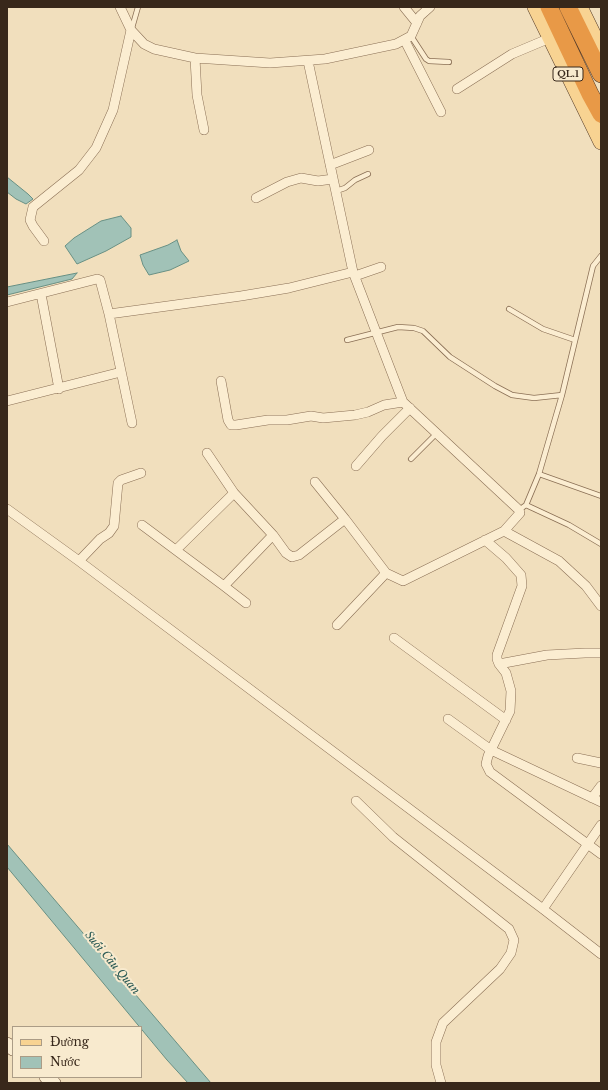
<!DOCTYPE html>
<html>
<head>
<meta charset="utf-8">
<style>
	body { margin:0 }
	#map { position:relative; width:608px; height:1090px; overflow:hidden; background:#f1dfbd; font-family:"Libre Baskerville",serif }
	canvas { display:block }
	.frame { position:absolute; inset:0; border:8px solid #38281b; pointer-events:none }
	.legend { position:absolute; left:12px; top:1026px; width:130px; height:52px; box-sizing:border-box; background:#f8eace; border:1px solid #ab9c86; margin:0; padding:5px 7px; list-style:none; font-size:12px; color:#38281b }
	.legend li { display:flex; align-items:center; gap:8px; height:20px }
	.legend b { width:20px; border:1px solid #ab9c86 }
</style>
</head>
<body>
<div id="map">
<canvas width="608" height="1090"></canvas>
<div class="frame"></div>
<ul class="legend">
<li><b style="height:5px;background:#f8d392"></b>Đường</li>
<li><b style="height:11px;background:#a1c2b7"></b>Nước</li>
</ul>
</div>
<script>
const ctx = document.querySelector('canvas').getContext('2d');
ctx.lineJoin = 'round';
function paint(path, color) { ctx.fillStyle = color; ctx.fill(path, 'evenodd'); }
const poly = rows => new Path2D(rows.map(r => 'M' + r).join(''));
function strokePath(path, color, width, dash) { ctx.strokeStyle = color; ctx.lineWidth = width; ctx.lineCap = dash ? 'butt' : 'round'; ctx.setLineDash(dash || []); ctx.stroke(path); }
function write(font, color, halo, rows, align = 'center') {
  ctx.font = font + ' "Libre Baskerville",serif'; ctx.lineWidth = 4; ctx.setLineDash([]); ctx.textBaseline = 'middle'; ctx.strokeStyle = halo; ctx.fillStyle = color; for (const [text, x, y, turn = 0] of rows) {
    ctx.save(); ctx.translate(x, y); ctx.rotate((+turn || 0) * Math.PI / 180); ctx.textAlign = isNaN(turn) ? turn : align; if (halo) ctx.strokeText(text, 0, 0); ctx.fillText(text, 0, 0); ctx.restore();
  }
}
const water = poly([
	[7,177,28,194,33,199,26,204,16,199,7,192,7,177],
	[121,216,131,228,131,237,106,251,77,264,65,246,74,238,101,221,121,216],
	[177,240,181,251,189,261,170,270,149,275,143,265,140,255,168,245,177,240],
	[77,273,72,279,7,295,7,287,77,273],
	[7,844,211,1083,188,1083,167,1060,7,867,7,844]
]);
paint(water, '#a1c2b7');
strokePath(water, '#689084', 1);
const lane = poly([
	[132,28,138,7],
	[411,36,426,59,429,61,449,62],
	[336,191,345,188,355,180,368,174],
	[509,309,543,329,575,340],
	[347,340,398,327,414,328,423,331,450,357,495,386,512,395,534,398,562,395],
	[411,459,437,433],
	[539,474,601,496],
	[526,505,569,525,601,544],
	[519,510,526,505,539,474,562,395,593,266,601,256]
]);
const street = poly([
	[120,7,131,30,144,44,154,49,195,58,270,63,325,59,396,44,411,36,420,16,430,7],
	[404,7,417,23],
	[405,41,441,112],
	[195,58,197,95,204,130],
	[308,61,353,272,403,402,519,510,520,513,504,531,403,581,386,573,345,519,315,482],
	[457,89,512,54,550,38],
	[330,165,369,150],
	[256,198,287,182,301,178,318,181,333,179],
	[44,241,33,226,30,220,33,207,79,170,96,148,113,110,131,30],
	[355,276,381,267],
	[41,294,59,389],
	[7,302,97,279,100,280,109,314,132,423],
	[109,314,241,296,289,288,353,272],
	[221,381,228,420,231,425,236,425,268,420,287,420,311,416,323,418,355,415,368,412,384,405,403,402],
	[7,401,121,372],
	[207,453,234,493,273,535,286,553,292,557,299,555,345,519],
	[356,466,382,436,410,408],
	[7,509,79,561,543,909,601,954],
	[142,525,224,586,246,603],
	[504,531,559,561,586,586,601,606],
	[485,540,506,558,521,575,522,586,497,655,497,659,499,664,506,673,511,691,510,711,488,756,486,764,490,772,601,854],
	[176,550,234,493],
	[79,561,100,539,109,533,114,526,118,483,121,480,141,473],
	[224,586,273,535],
	[337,625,386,573],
	[394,638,506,720],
	[499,664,547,655,585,653,601,653],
	[448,719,491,750,601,802],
	[577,758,601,763],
	[592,798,601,786],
	[356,801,393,837,509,929,514,940,511,953,500,969,443,1023,436,1042,436,1065,441,1083],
	[543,909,601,825]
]);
const secondary = poly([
	[7,1044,13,1049],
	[46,1077,54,1083]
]);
const primary = poly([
	[535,7,601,142],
	[580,7,601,50]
]);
const highway = poly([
	[549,7,590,94,601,114],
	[568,7,601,74]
]);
strokePath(lane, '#8a6f55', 6);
strokePath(street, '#8a6f55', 10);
strokePath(secondary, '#6c5039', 14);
strokePath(primary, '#573d2a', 16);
strokePath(highway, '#573d2a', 18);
strokePath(lane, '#fbedd1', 4.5);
strokePath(street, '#fbedd1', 9);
strokePath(secondary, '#fbedd1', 13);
strokePath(primary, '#f8d392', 15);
strokePath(highway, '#e89947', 17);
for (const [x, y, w] of [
	[568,74,30]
]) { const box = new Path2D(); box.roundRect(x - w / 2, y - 7, w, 14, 3); ctx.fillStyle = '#f8eace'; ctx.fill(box); strokePath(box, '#38281b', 1); }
write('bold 9px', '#38281b', null, [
	["QL.1",568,74]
]);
write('italic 11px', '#295954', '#f8eace', [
	["Suối Cầu Quan",112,963,50]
]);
</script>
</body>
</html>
